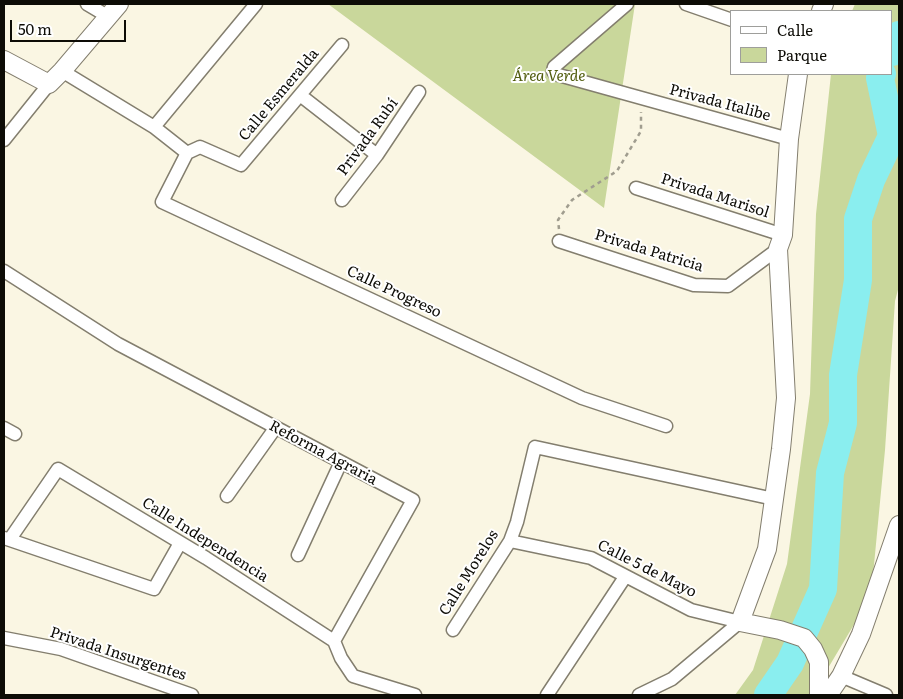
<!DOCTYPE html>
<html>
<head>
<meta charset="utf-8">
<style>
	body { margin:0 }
	#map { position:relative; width:903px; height:699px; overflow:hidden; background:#faf6e3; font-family:Literata,serif }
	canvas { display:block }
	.frame { position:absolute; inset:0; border:5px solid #0d0c06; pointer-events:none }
	.legend { position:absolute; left:730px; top:10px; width:162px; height:65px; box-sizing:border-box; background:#fff; border:1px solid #9e9e9b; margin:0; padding:6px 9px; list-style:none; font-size:15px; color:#0d0c06 }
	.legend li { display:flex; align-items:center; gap:10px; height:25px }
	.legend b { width:25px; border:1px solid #9e9e9b }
	.scale { position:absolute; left:10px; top:20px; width:116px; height:22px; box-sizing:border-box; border:2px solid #0d0c06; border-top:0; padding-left:6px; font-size:15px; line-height:18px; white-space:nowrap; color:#0d0c06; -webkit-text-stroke:4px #fff; paint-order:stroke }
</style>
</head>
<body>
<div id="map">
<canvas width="903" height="699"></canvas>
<div class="frame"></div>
<ul class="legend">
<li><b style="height:6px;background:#fff"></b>Calle</li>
<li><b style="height:14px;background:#c9d79b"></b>Parque</li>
</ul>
<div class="scale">50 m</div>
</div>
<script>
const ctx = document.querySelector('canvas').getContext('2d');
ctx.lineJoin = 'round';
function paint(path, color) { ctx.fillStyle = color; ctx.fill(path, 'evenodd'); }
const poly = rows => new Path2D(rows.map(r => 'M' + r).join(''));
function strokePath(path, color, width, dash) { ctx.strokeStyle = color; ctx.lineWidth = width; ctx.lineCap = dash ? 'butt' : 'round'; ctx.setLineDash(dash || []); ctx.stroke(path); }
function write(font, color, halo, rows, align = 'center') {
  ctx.font = font + ' Literata,serif'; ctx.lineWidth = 4; ctx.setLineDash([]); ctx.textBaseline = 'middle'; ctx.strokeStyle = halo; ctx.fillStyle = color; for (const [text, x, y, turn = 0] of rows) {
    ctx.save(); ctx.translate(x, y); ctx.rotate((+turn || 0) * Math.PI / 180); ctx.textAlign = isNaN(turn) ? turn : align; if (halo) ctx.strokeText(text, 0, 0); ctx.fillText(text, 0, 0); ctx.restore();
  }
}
paint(poly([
	[328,4,635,4,604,208],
	[855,4,899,4,899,286,895,301,885,450,871,596,812,695,735,695,753,670,787,564,810,394,816,214,831,74,892,74,892,11,852,11]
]), '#c9d79b');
strokePath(poly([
	[892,52,899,35],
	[768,695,790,663,823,589,830,473,843,423,843,375,858,280,858,219,871,180,892,136,880,78,882,74]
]), '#8aeeef', 28);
const street = poly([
	[87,4,109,17],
	[627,4,554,67,553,71,555,74,789,139],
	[686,4,732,20],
	[342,45,241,165,200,147,187,153,162,202,582,398,666,426],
	[62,71,154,127,187,153],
	[300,95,377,155],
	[154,127,256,4],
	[4,140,49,84],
	[636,188,783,235],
	[342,200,377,155,419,92],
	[559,241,694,285,728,286,778,249],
	[4,271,118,344,413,500,334,641],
	[4,428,15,434],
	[227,496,276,427],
	[4,538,154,589,180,543],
	[10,539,58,469,206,558,334,641],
	[510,541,591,558,691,610,740,622],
	[298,555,341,462],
	[453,630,510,541,517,522,535,447,774,499],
	[4,638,61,649,192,695],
	[334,641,341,658,353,676,415,695],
	[841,676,886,695],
	[547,695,625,577],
	[639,695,672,679,740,622]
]);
const secondary = poly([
	[821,11,824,4],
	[4,60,49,84,62,71,119,4],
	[798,74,789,139,783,235,778,249,786,398,781,449,767,549,740,622,780,630,804,638,813,649,819,662,819,695],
	[828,695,841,676,861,634,899,525]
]);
strokePath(street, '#837e6e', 15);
strokePath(secondary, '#837e6e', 20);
strokePath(poly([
	[559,229,558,220,572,200,617,171,641,131,641,112]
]), '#a09d8f', 2.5, [4, 4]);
strokePath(street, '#fff', 12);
strokePath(secondary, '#fff', 18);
write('italic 15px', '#515d0e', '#fff', [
	["Área Verde",549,77]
]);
write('15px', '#0d0c06', '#fff', [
	["Calle Esmeralda",279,95,-50],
	["Privada Italibe",720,103,15],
	["Privada Rubí",368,137,-54],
	["Privada Marisol",715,196,18],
	["Privada Patricia",649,251,17],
	["Calle Progreso",394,292,25],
	["Reforma Agraria",323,453,28],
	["Calle Independencia",205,540,32],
	["Calle 5 de Mayo",647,569,27],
	["Calle Morelos",469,573,-58],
	["Privada Insurgentes",118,654,18]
]);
</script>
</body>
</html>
